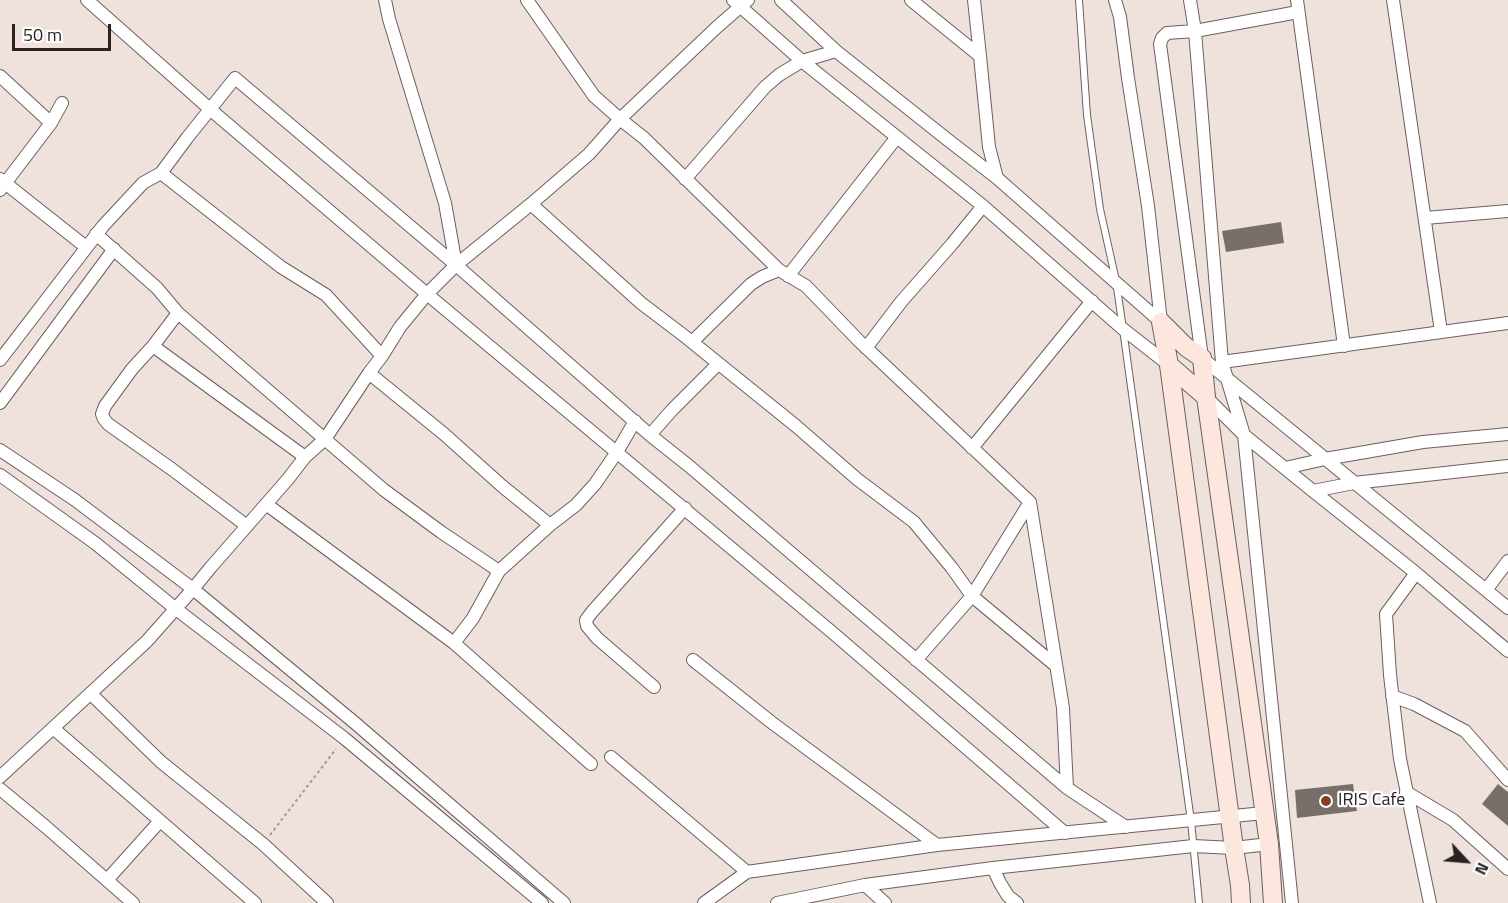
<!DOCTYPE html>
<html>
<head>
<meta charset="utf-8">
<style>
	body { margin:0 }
	#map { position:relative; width:1508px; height:903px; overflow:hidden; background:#efe2dd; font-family:"Titillium Web",sans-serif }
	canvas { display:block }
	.north { position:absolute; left:1436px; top:831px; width:60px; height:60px; -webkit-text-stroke:4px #fff; paint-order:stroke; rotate:116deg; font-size:16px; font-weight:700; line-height:24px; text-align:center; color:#282322 }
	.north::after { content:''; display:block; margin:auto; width:21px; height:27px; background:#282322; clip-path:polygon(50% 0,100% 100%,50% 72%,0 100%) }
	.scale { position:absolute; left:12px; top:24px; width:99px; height:27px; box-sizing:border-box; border:3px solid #282322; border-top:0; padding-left:8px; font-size:18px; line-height:21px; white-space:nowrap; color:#282322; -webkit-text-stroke:4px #fff; paint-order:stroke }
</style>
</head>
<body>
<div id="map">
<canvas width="1508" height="903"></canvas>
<div class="north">N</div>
<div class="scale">50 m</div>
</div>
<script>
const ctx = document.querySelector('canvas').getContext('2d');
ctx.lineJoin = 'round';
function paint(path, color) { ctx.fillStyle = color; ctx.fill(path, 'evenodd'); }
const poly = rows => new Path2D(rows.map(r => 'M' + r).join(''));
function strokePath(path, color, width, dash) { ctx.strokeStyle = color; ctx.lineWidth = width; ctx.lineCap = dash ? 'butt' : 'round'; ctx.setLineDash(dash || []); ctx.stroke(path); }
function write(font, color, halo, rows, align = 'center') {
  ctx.font = font + ' "Titillium Web",sans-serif'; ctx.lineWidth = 4.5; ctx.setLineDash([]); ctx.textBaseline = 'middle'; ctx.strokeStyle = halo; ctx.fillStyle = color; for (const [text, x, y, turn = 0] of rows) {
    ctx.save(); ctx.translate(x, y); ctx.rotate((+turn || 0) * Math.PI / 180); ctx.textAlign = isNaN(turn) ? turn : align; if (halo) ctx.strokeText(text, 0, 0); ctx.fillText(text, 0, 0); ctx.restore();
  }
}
paint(poly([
	[1281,222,1284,243,1226,252,1222,231],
	[1353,784,1357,811,1297,818,1295,790],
	[1498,784,1508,792,1508,826,1482,804]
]), '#786e6a');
const lane = poly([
	[1079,0,1087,115,1100,209,1116,281,1123,329,1191,821,1199,903]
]);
const street = poly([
	[87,0,211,110,427,294,833,633,1065,833],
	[385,0,389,19,445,203,456,265],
	[527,0,594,96,620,119,644,138,779,270,806,286,859,341,1030,502,1063,708,1067,788],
	[733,0,802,61,983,206,1123,329,1169,365],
	[781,0,836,51,948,140,997,178,1161,322],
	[911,0,980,56,989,147,997,178],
	[974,0,980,56],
	[1115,0,1120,17,1128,78,1148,206,1161,322],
	[1190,0,1195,31,1222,362,1244,435,1292,903],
	[1297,0,1344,346],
	[1393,0,1441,332],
	[1298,12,1195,31,1167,33,1162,38,1160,44,1202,358,1508,608],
	[0,76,51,123],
	[161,173,281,267,326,295,382,356],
	[0,179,86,247],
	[685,179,765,87,779,75,802,61,836,51],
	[0,190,51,123,62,103],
	[531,204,641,303,687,338,796,426,857,479,914,522,952,568,972,596,1055,665],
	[1425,218,1508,211],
	[96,234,157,288,178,313,384,490,441,532,499,571],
	[788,276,897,137],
	[692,342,751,284,762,277,779,270],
	[153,346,178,313],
	[866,348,901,302,952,244,983,206],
	[0,360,103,226,143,183,161,173,187,138,235,78,456,265,650,435,689,466,1067,788,1126,827],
	[1222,362,1508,323],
	[369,373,444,434,502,486,550,525],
	[1206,397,1244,435,1313,491,1354,483,1508,466],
	[0,403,114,249],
	[650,435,672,410,718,364],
	[972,448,1092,301],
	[0,450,75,500,193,589,355,723,564,903],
	[1285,468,1325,459,1423,442,1508,434],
	[0,475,95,543,176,609,344,738,542,903],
	[1313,491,1416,573,1508,651],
	[266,504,454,643,473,618,499,571,550,525,576,505,595,484,617,452,635,421],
	[247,526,173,470,108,424,104,419,102,414,105,406,132,369,153,346,305,457],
	[1416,573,1386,614,1390,675,1400,759,1430,903],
	[1486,590,1508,561],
	[454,643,591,764],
	[693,660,771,722,937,845],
	[916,660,972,596,1030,502],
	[654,687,597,638,587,626,586,620,592,612,685,508],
	[91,694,161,762,263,844,327,903],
	[1392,696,1414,704,1465,731,1508,780],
	[53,728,255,903],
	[611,757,747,872],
	[0,777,147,641,193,589,211,567,288,479,305,457,325,439,369,373,382,356,400,327,427,294,456,265,531,204,589,154,620,119,717,27,748,0],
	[0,789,46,827,133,903],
	[1406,792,1453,820,1508,869],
	[993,868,1000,883,1008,896,1017,903],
	[107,880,160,821],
	[865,885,885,903],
	[704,903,747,872,937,845,1264,813],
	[777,903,865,885,993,868,1193,846,1234,848,1269,844]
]);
const secondary = poly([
	[1161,322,1186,347,1202,358,1206,397,1269,844,1273,903],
	[1161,322,1169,365,1234,848,1240,885,1241,903],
	[1169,365,1206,397]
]);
strokePath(lane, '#6b605c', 8);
strokePath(street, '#6b605c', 14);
strokePath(secondary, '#6b605c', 20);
strokePath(poly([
	[270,835,336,749]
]), '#a39996', 2, [3, 3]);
strokePath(lane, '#fff', 6);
strokePath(street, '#fff', 12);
strokePath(secondary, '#fce6de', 18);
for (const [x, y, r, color] of [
	[1326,801,6,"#883f23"]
]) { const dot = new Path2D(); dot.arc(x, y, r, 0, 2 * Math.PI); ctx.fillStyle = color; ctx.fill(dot); strokePath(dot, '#fff', 2); }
write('18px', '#282322', '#fff', [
	["IRIS Cafe",1338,801]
], 'left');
</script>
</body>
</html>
